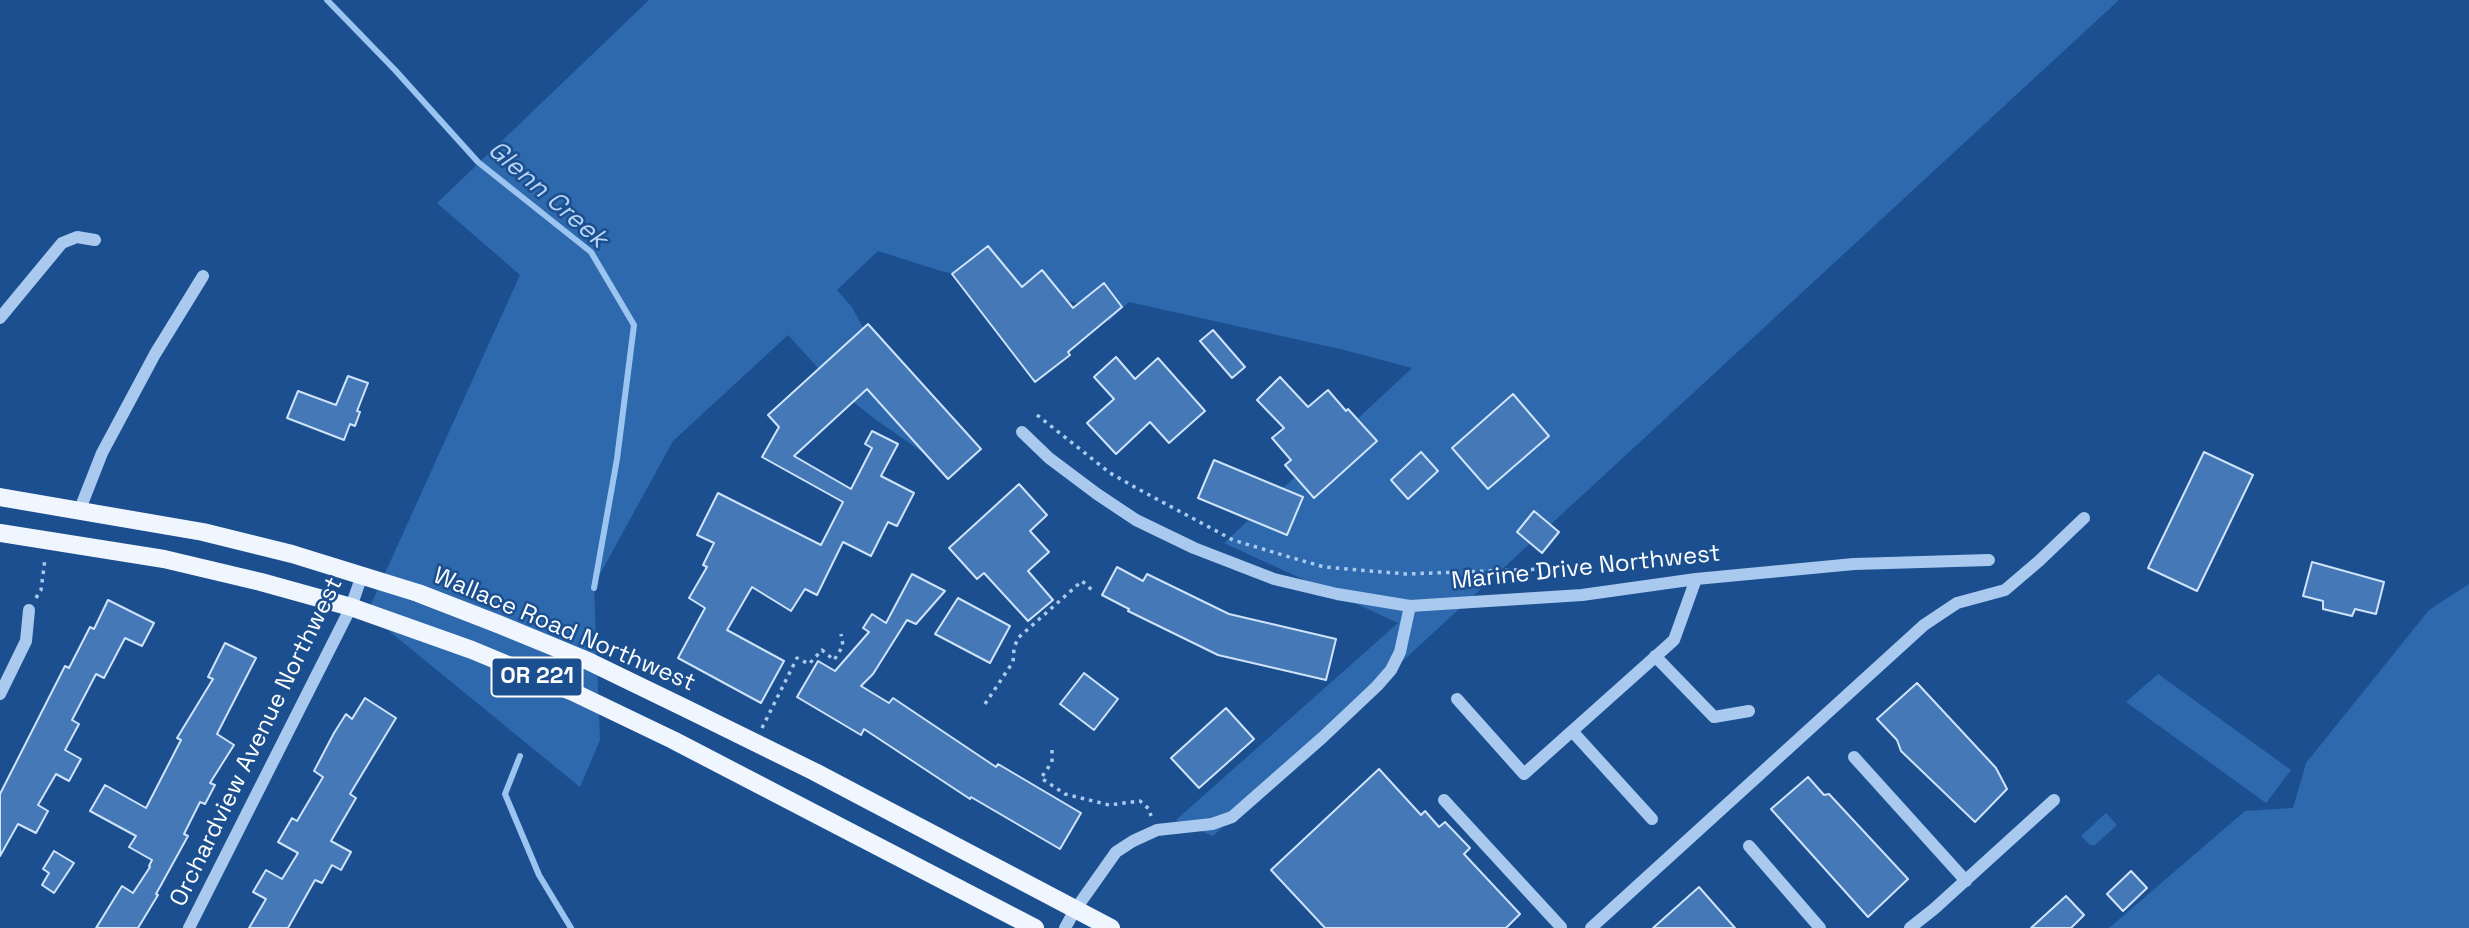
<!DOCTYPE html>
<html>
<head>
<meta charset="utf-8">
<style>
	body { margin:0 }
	canvas { display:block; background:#1b4f8f }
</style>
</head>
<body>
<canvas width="2469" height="928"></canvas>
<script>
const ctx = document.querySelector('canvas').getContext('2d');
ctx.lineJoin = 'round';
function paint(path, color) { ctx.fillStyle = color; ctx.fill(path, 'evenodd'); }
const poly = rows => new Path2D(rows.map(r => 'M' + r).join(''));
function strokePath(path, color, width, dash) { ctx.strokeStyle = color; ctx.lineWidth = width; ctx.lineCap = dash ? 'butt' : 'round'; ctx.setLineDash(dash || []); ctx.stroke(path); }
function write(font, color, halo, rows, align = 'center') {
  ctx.font = font + ' "Space Grotesk",sans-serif'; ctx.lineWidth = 5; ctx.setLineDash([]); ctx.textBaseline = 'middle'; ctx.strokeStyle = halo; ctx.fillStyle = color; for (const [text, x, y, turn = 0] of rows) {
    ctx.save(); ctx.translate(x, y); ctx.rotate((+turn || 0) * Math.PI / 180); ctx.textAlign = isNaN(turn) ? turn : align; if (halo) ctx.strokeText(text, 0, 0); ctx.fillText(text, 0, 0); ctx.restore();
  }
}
paint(poly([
	[649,0,2119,0,1213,836,1176,820,1398,623,1224,543,1412,368,1344,350,1129,302,1109,321,1097,318,1094,308,1037,292,941,271,878,251,837,290,852,307,934,460,879,422,838,390,788,335,673,441,594,585,600,740,580,787,367,613,520,275,437,203],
	[2469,584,2469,928,2109,928,2245,811,2293,808,2306,763,2429,610],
	[2158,674,2291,770,2266,803,2126,702],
	[2106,813,2117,825,2095,845,2090,845,2081,836]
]), '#2e69ad');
strokePath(poly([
	[327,0,395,70,478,162,591,252,634,325,617,459,594,588],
	[520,756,505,794,539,875,571,928]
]), '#9cc4f0', 6);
const building = poly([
	[988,246,1022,287,1042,270,1073,308,1104,283,1122,307,1068,352,1070,355,1035,382,952,274,988,246],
	[868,324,981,449,948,479,867,389,794,456,851,489,872,448,865,444,872,431,898,444,881,476,914,493,897,526,888,522,871,556,843,542,817,595,805,589,791,611,752,587,727,630,784,661,761,703,678,658,705,608,689,598,707,567,703,565,714,543,697,535,718,493,821,545,843,502,762,457,779,427,768,415,868,324],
	[1213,330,1245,367,1232,378,1200,341,1213,330],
	[1116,357,1135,379,1158,358,1205,411,1169,443,1150,422,1116,454,1087,423,1114,399,1094,377,1116,357],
	[348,376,368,383,357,411,360,412,355,426,350,424,344,440,287,418,298,391,336,405,348,376],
	[1280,377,1308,407,1328,390,1346,411,1348,409,1377,441,1314,498,1285,465,1291,460,1272,438,1284,428,1257,400,1280,377],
	[1513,394,1549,436,1488,489,1452,448,1513,394],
	[1421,452,1438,471,1408,499,1391,480,1421,452],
	[2204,452,2253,475,2197,591,2148,568,2204,452],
	[1214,460,1303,497,1287,535,1198,498,1214,460],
	[1019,484,1047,515,1030,531,1049,552,1028,571,1053,600,1028,621,984,573,977,579,949,548,1019,484],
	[1534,511,1559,532,1542,553,1517,532,1534,511],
	[2312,562,2384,582,2376,614,2355,609,2352,616,2323,609,2323,601,2303,596,2312,562],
	[1117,567,1143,581,1147,574,1229,614,1336,639,1326,680,1218,655,1128,611,1129,609,1102,595,1117,567],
	[912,574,945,591,916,624,907,620,873,674,861,686,889,703,893,698,996,767,998,764,1081,813,1060,849,971,797,970,799,864,729,861,735,797,697,818,661,835,671,869,632,863,628,872,614,886,623,912,574],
	[958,598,1010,626,990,663,935,634,958,598],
	[108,600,154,623,142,646,125,638,104,678,96,674,72,720,79,724,65,750,81,759,69,781,56,774,38,805,48,811,36,833,18,824,0,856,0,794,65,666,69,668,90,627,94,629,108,600],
	[225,643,256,658,217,734,234,745,210,783,215,785,205,804,200,802,184,834,188,836,156,894,158,895,138,928,96,928,122,886,133,893,150,867,149,866,152,860,129,847,136,836,90,811,105,785,146,808,181,740,177,738,213,679,208,677,225,643],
	[1084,673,1118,699,1094,730,1060,704,1084,673],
	[1917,683,1996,768,2007,789,1975,822,1901,751,1897,740,1877,719,1917,683],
	[365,698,396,718,350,794,356,798,331,841,351,852,341,870,332,865,322,883,315,880,288,928,249,928,266,899,253,892,266,870,282,879,298,853,278,842,292,818,297,821,323,777,314,771,334,733,346,714,352,719,365,698],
	[1226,708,1254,739,1199,788,1171,758,1226,708],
	[1379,769,1421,815,1425,811,1439,827,1445,822,1470,848,1464,854,1520,914,1506,928,1325,928,1271,870,1379,769],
	[1808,777,1824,795,1829,794,1908,879,1868,917,1771,809,1808,777],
	[54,851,74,863,54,893,42,885,49,873,43,869,54,851],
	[2131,871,2147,888,2123,911,2107,894,2131,871],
	[1699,887,1735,928,1653,928,1699,887],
	[2066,896,2084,915,2071,928,2031,928,2066,896]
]);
paint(building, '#4478b7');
strokePath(building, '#cfe3fa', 2);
strokePath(poly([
	[1037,415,1110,473,1140,490,1233,540,1286,556,1324,567,1406,574,1542,569],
	[36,598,41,590,45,559],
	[985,704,1013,662,1014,648,1018,638,1082,581,1092,590],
	[762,728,797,658,809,664,822,650,834,660,843,646,841,634],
	[1052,750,1052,762,1041,778,1065,794,1109,805,1140,801,1149,809,1151,816]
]), '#a9c9ee', 3.5, [3.5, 5]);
strokePath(poly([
	[0,318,62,243,77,237,95,240],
	[1022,432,1049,458,1097,494,1136,520,1194,548,1274,579,1337,594,1410,606,1582,595,1696,579,1854,564,1989,560],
	[80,509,102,453,155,354,203,276],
	[1655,656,1714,717,1749,711],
	[0,694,26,641,29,610],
	[1457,699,1524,774,1674,640,1696,579],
	[1572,731,1652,819],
	[1854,757,1966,881],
	[1444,800,1561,927,1560,928],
	[1749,846,1820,928],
	[189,928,351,607,362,575],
	[1065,928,1075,910,1116,852,1133,841,1157,830,1212,824,1232,817,1323,737,1377,686,1391,670,1400,652,1410,606],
	[1591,928,1924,625,1957,603,2005,590,2039,561,2084,518],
	[1910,928,1934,909,2054,800]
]), '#a9c9ee', 12);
strokePath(poly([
	[0,497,203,532,292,554,418,593,498,624,588,661,687,709,815,772,1111,928],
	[0,533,164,559,261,582,351,607,472,650,573,692,673,740,1035,928]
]), '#f0f6ff', 18);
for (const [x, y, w] of [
	[537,677,91]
]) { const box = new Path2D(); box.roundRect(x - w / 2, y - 19.5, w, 39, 5); ctx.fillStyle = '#1b4f8f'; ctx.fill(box); strokePath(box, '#fff', 2); }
write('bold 23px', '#fff', null, [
	["OR 221",537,677]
]);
write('24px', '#fff', '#1b4f8f', [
	["Marine Drive Northwest",1586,568,-6],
	["Wallace Road Northwest",564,630,23],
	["Orchardview Avenue Northwest",257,742,-64]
]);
write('italic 26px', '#b5d3f5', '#1b4f8f', [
	["Glenn Creek",547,195,41]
]);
</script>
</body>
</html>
